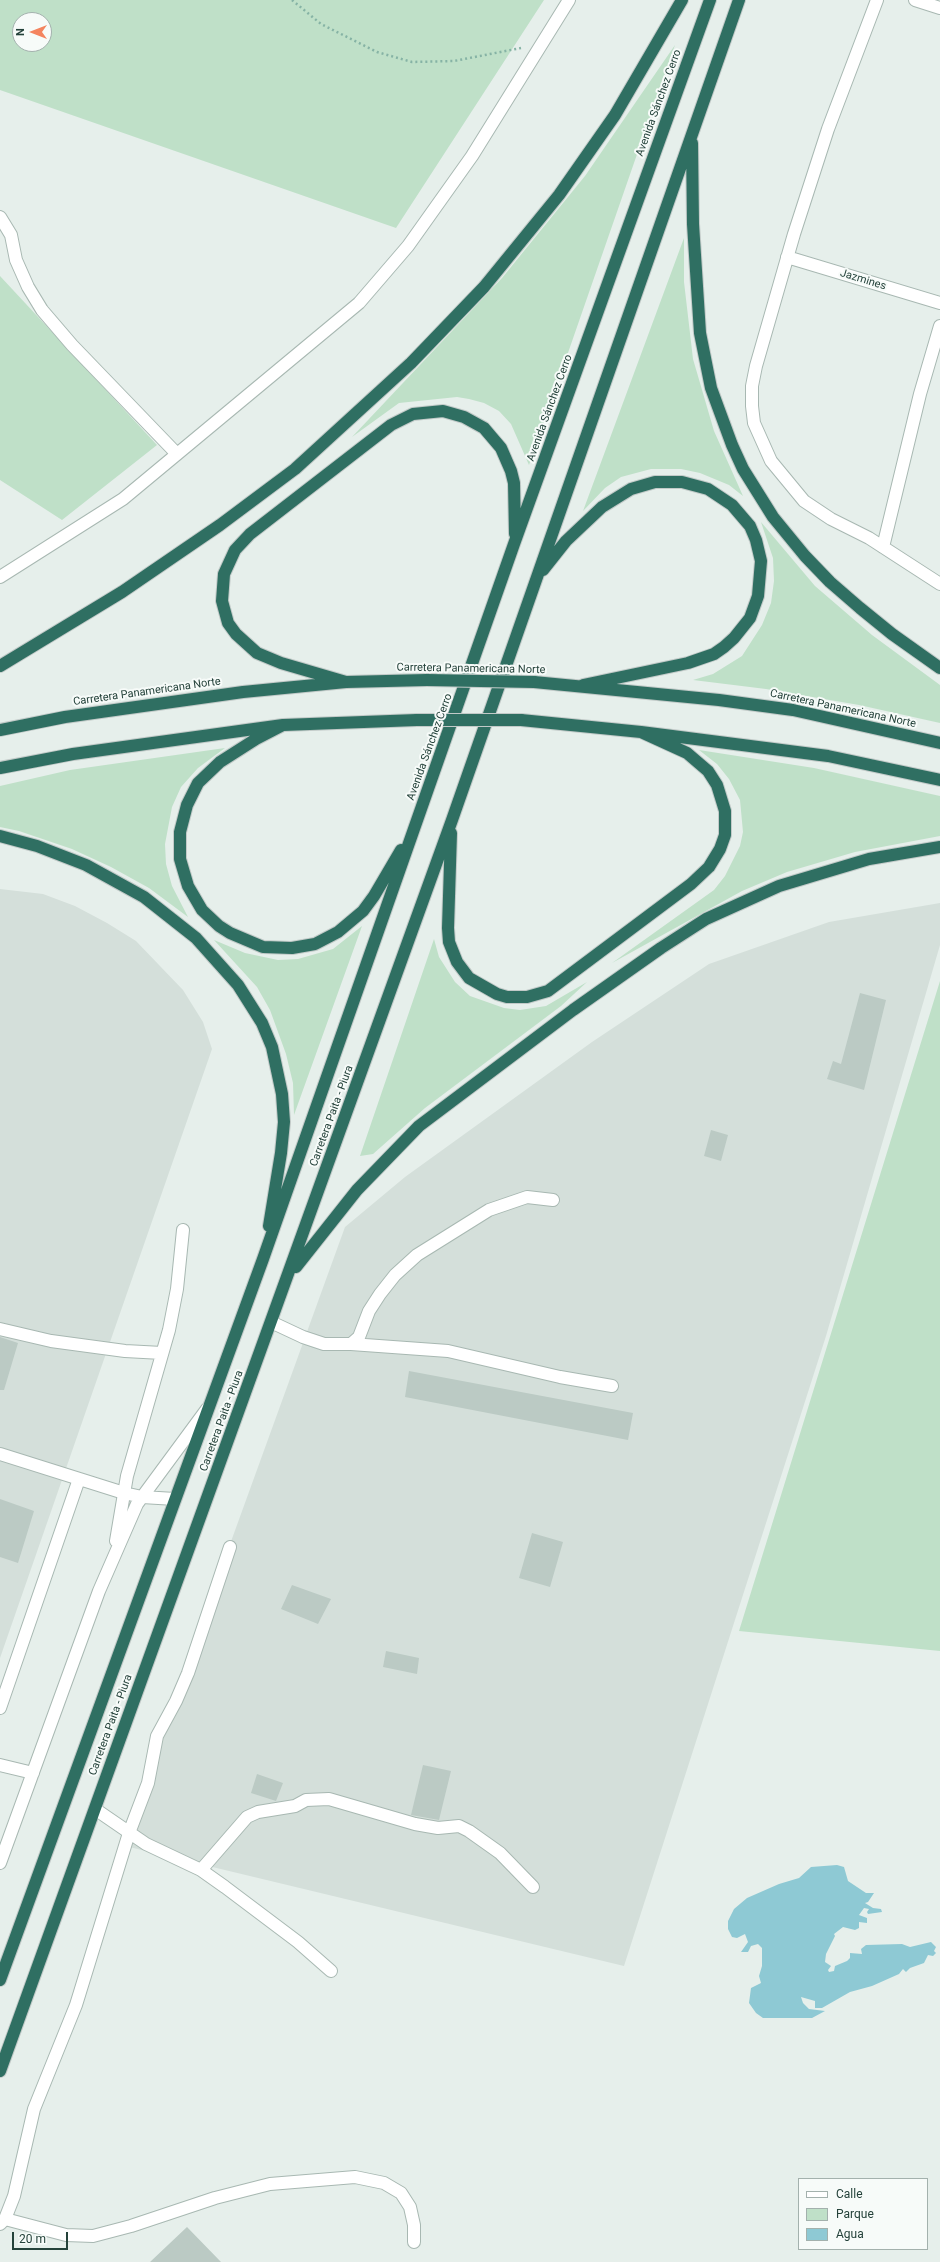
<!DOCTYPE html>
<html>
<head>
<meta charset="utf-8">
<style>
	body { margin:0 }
	#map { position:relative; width:940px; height:2262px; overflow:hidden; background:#e6efeb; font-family:Roboto,sans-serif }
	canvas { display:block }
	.legend { position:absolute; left:798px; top:2178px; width:130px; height:72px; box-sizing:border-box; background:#f7fbf9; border:1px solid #a3b1ad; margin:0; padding:5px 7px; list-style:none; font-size:12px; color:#24423a }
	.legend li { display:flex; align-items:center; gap:8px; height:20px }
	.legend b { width:20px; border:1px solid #a3b1ad }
	.north { position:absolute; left:12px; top:12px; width:40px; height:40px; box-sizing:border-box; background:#f7fbf9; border:1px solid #a3b1ad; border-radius:50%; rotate:270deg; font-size:11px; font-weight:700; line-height:16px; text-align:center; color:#24423a }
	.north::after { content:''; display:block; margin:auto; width:14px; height:18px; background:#f4845f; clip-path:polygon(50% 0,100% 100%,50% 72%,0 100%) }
	.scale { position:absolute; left:12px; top:2232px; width:56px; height:18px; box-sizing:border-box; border:2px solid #24423a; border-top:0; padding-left:5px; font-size:12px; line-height:14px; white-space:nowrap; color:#24423a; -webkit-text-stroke:3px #f7fbf9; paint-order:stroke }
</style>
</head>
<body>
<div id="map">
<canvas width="940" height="2262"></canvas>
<ul class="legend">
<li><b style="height:5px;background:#fff"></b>Calle</li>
<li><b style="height:11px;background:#bfe0c8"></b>Parque</li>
<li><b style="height:11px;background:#8ec9d4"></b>Agua</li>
</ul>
<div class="north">N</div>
<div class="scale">20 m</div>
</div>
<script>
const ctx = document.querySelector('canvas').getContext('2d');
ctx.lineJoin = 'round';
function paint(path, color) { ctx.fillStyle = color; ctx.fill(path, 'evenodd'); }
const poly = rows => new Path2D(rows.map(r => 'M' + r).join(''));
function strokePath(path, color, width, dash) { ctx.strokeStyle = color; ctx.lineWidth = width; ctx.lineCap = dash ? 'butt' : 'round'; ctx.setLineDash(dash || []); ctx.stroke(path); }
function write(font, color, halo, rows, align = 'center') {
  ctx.font = font + ' Roboto,sans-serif'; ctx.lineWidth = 4; ctx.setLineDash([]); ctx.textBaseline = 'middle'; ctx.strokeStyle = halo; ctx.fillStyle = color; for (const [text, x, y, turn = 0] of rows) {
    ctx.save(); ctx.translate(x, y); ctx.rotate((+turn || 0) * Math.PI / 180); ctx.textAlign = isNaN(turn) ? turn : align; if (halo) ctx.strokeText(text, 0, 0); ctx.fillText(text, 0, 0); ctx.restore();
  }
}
paint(poly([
	[0,889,43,894,75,906,107,923,136,941,183,990,203,1022,212,1049,0,1658],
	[940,903,940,945,826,1336,624,1966,121,1845,345,1227,405,1177,592,1042,709,964,829,922]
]), '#d4dfda');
paint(poly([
	[0,0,544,0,396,228,0,90],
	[20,20,44,20,44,44,20,44],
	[675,45,529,465,511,424,499,411,484,403,469,399,457,397,399,403,352,437,502,278,585,176],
	[684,238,684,282,693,359,714,431,743,496,729,485,700,473,681,469,651,469,621,477,605,488,583,511],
	[0,276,157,445,62,520,0,480],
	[761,522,815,586,872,635,940,685,940,723,859,705,766,689,693,680,713,674,742,656,762,625,771,603,774,581,773,558],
	[225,748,198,768,181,787,172,807,165,844,166,864,172,886,188,917,149,888,111,867,72,849,19,831,0,827,0,786,70,770],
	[699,750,814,768,940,796,940,836,855,852,787,872,742,891,612,963,714,890,725,876,740,846,743,832,740,800,729,779,717,764],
	[362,926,294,1115,293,1083,286,1054,270,1010,257,987,214,940,245,953,278,960,298,959,333,949],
	[434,939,439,957,455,982,470,996,504,1008,520,1010,546,1006,587,982,561,1006,425,1108,373,1154,360,1156],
	[940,981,940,1651,739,1631]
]), '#bfe0c8');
paint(poly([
	[837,1865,844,1867,848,1881,866,1893,874,1893,868,1902,865,1903,873,1908,881,1909,882,1912,868,1914,867,1912,869,1909,864,1908,859,1915,867,1918,867,1923,859,1922,859,1928,855,1930,843,1927,834,1934,835,1936,826,1954,825,1962,831,1966,828,1970,829,1972,834,1971,835,1966,847,1961,850,1958,850,1953,862,1954,861,1949,866,1945,902,1944,910,1947,931,1942,936,1947,934,1951,936,1953,933,1956,928,1955,924,1963,910,1968,906,1972,903,1969,899,1974,872,1986,850,1992,822,2008,815,2008,815,2001,801,1997,803,2003,809,2009,825,2011,812,2018,763,2018,756,2013,749,2003,751,1988,761,1983,759,1976,762,1966,762,1948,758,1944,751,1946,748,1952,741,1952,748,1942,745,1934,737,1938,732,1937,728,1929,728,1921,734,1909,747,1898,779,1884,799,1878,811,1867]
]), '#8ec9d4');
paint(poly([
	[860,993,886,1000,864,1090,827,1079,833,1061,841,1064],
	[711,1130,728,1135,721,1161,704,1156],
	[0,1337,18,1343,4,1390,0,1390],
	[409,1371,633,1413,628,1440,405,1397],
	[0,1499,34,1511,18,1563,0,1557],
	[532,1533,563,1542,550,1587,519,1578],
	[292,1585,331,1599,318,1624,281,1609],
	[386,1651,419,1658,417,1674,383,1667],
	[423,1765,451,1771,439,1820,411,1815],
	[257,1774,283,1783,276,1801,251,1793],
	[187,2227,221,2262,150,2262]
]), '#bbcac4');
const minor = poly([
	[877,0,828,129,794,234,756,366,752,386,752,406,754,423,771,461,804,501,831,519,869,538,940,584],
	[915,0,940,8],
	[0,217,11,235,16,260,28,287,42,310,72,345,177,454],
	[787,257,940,303],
	[883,547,920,394,940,326],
	[0,577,123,499,359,303,408,246,472,156,569,0],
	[271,1322,303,1337,324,1344,351,1344,359,1337,369,1311,380,1294,395,1275,417,1255,489,1210,527,1197,553,1200],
	[0,1329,51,1341,125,1351,162,1353],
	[351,1344,448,1351,560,1377,612,1386],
	[0,1454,124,1493,142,1497,175,1499],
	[116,1541,127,1476,169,1330,177,1289,183,1230],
	[0,1708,79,1479],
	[0,1765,33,1773],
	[95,1809,146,1844,201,1870,225,1887,298,1942,331,1971],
	[0,1863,99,1591,137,1504,207,1409],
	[201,1870,247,1817,258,1812,295,1806,306,1800,329,1799,415,1824,438,1828,459,1826,469,1831,500,1853,533,1887],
	[5,2219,66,2235,93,2236,131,2226,215,2198,270,2184,355,2177,384,2183,401,2193,410,2207,414,2225,414,2242],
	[0,2224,5,2219,14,2196,34,2109,76,2005,129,1833,148,1783,157,1736,176,1701,188,1673,230,1547]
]);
const highway = poly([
	[692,143,693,224,700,333,711,388,732,445,743,469,773,517,805,556,830,582,860,608,892,634,940,668],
	[543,570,566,541,602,507,631,489,655,482,682,482,708,489,732,505,750,526,756,540,761,561,758,596,750,618,734,638,724,647,714,654,688,663,583,685],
	[0,666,122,592,220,525,295,469,411,363,484,287,559,195,615,115,682,0],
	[346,682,281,663,257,653,236,634,228,623,222,601,224,574,235,550,250,534,391,425,413,414,443,411,464,417,484,428,501,448,511,471,514,483,515,534],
	[534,682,719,700,793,710,940,743],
	[521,720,641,732,828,756,940,780],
	[283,725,256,739,220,762,198,783,187,805,180,832,180,859,188,886,202,910,219,926,230,933,263,947,292,948,315,944,338,932,363,911,374,896,401,850],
	[0,730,65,717,243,692,346,682,427,680],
	[0,768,73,754,283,725,417,720],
	[451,833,448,928,449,942,457,962,469,978,497,994,507,997,527,997,548,991,691,884,709,867,720,849,725,835,725,811,717,785,708,771,687,753,641,732],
	[0,836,37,846,86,865,144,897,196,938,238,985,262,1023,272,1047,282,1094,284,1122,281,1153,269,1226],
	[296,1267,357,1190,419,1126,573,1010,661,948,706,919,779,886,869,859,940,847],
	[0,1980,263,1259,514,544,710,0],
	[0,2071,452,820,739,0]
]);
strokePath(minor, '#a8b8b2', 14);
strokePath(highway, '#c2cac8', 14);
strokePath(poly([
	[292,0,321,24,377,52,412,62,454,61,521,48]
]), '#86b3a5', 2.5, [2, 3]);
strokePath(minor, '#fff', 12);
strokePath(highway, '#2f6f62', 12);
const highwayBridge = poly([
	[427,680,534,682],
	[417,720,521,720]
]);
strokePath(highwayBridge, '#c2cac8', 14, []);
strokePath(highwayBridge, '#2f6f62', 12);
write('11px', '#24423a', '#f7fbf9', [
	["Avenida Sánchez Cerro",659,103,-70],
	["Jazmines",863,280,17],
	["Avenida Sánchez Cerro",550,408,-70],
	["Carretera Panamericana Norte",471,669,1],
	["Carretera Panamericana Norte",147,692,-8],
	["Carretera Panamericana Norte",843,709,12],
	["Avenida Sánchez Cerro",430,747,-70],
	["Carretera Paita - Piura",332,1116,-70],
	["Carretera Paita - Piura",222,1421,-70],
	["Carretera Paita - Piura",111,1725,-70]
]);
</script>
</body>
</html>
